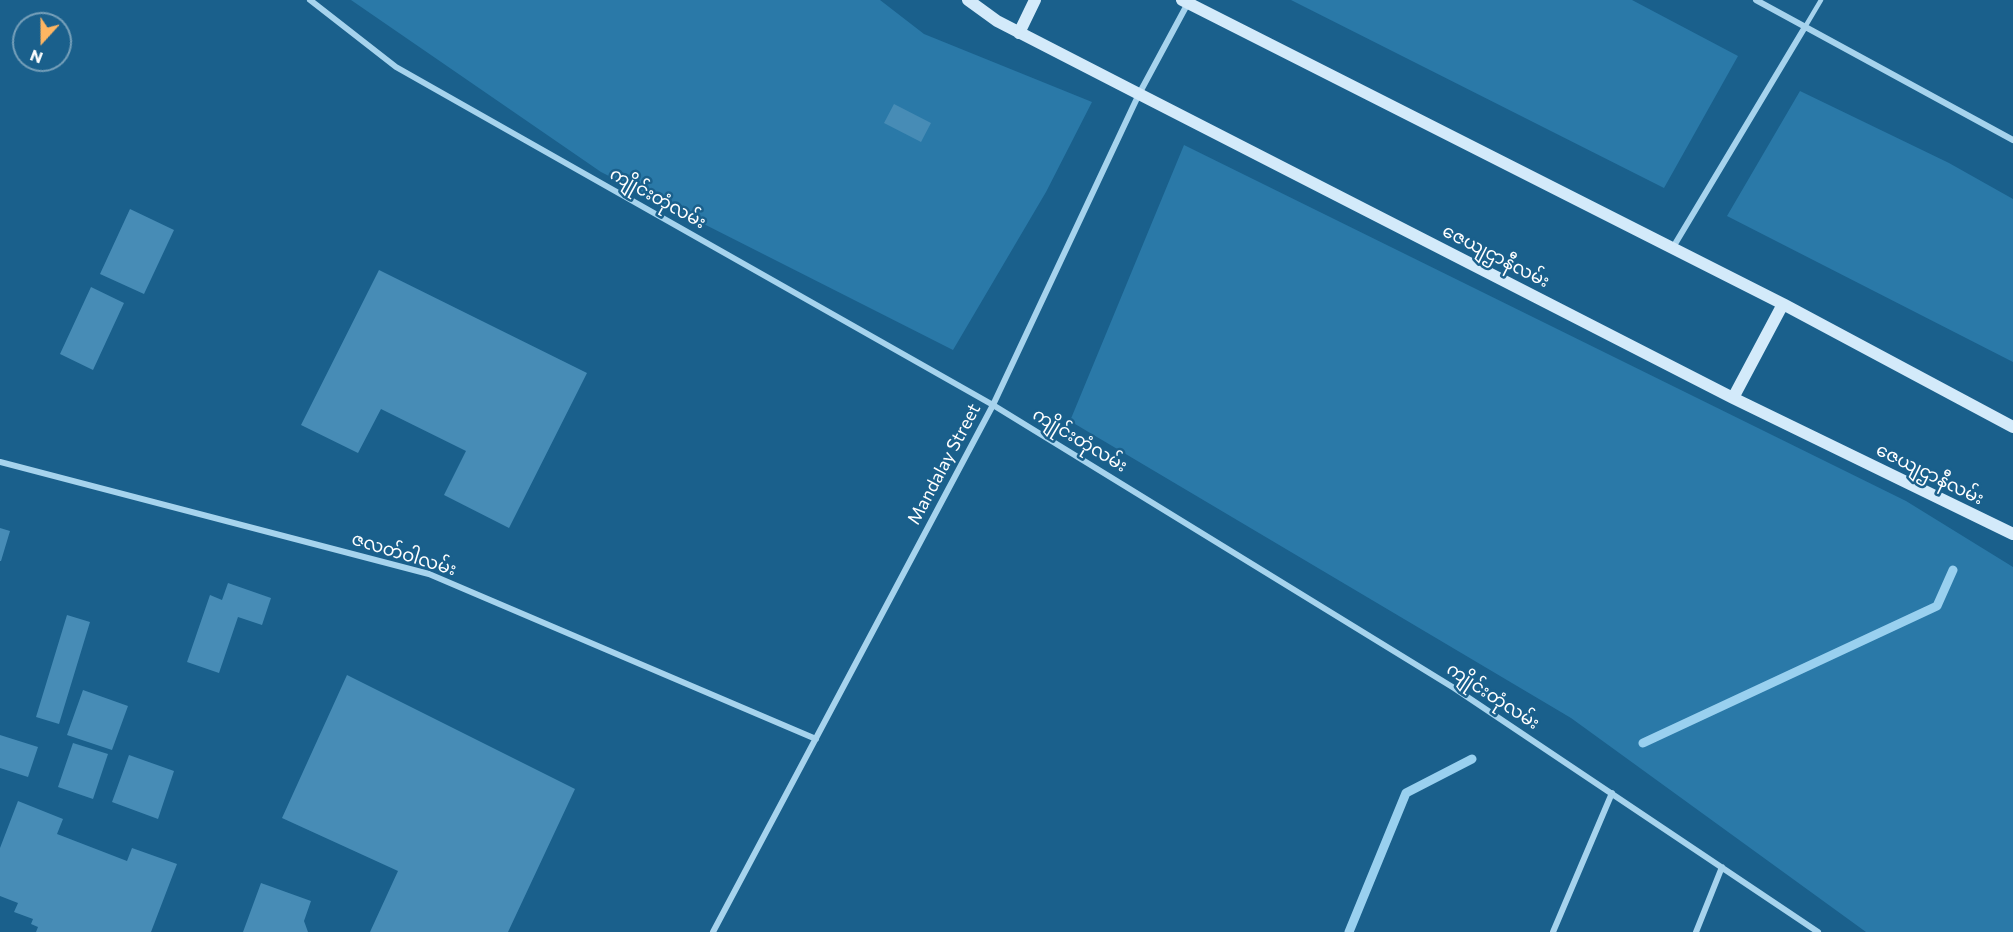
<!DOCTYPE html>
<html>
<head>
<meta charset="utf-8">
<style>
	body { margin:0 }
	#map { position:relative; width:2013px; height:932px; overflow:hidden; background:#1a608c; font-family:Commissioner,sans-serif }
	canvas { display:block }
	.north { position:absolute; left:12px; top:12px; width:60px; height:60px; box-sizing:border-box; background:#1a608c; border:2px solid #76a0ba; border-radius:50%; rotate:201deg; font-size:16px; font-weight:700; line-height:24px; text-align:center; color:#fff }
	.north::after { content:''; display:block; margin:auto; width:21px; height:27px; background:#ffb662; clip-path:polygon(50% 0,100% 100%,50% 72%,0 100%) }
</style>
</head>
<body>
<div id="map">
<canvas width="2013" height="932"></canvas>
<div class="north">N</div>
</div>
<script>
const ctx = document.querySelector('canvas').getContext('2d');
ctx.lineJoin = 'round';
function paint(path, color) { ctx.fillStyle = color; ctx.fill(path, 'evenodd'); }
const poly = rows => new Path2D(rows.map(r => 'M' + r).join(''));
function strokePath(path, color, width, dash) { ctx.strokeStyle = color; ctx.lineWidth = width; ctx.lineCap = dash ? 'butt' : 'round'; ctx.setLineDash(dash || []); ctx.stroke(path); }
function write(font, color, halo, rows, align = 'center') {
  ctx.font = font + ' Commissioner,"Noto Sans Myanmar",sans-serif'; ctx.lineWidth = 5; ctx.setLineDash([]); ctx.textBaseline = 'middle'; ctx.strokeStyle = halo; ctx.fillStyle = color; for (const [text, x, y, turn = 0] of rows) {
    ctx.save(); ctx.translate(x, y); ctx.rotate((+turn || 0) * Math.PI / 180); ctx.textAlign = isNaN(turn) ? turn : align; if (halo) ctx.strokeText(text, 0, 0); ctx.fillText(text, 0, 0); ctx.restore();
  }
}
paint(poly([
	[351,0,880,0,924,34,1092,102,1046,192,953,350,601,172],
	[1291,0,1632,0,1738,56,1664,188],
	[1800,91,1949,163,2013,199,2013,362,1727,216],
	[1184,145,1906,501,2013,567,2013,932,1866,932,1571,718,1070,421]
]), '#2a79a8');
strokePath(poly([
	[1643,743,1937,606,1953,570],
	[1349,932,1406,793,1472,759]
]), '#99d0ef', 9);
paint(poly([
	[894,104,931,123,921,142,884,123],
	[130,209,174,230,144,294,100,274],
	[379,270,587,373,509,528,444,495,466,451,381,409,358,453,301,425],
	[91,287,124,303,93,370,60,354],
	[0,528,10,531,1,561,0,561],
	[228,583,271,598,262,625,238,617,219,673,187,662,210,595,222,600],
	[67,615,90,622,59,724,36,717],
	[347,675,575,789,508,932,370,932,398,871,282,818],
	[83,690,128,706,112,750,67,735],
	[0,735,38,747,28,777,0,768],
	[73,743,108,754,93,799,58,787],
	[129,755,174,771,158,819,112,802],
	[18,801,63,819,57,834,127,861,132,848,177,864,151,932,36,932,38,927,31,924,33,919,14,912,18,903,0,896,0,848],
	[261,883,311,901,304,921,308,932,243,932]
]), '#478cb6');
strokePath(poly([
	[1805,27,1821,0]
]), '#a6d3ed', 4.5);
strokePath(poly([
	[310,0,396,67,993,405,1454,688,1818,932],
	[1756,0,2013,140],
	[1672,249,1805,27],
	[0,462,429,574,816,739],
	[713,932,993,405,1139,94,1188,3],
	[1553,932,1612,793],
	[1696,932,1722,867]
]), '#a6d3ed', 6);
strokePath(poly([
	[968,0,997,21,1139,94,1733,398,2013,534],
	[1182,0,1783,304,2013,427],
	[1019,33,1035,0],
	[1733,398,1783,304]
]), '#d3eafa', 12);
write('18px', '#fff', '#1a608c', [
	["ကျိုင်းတုံလမ်း",658,198,29],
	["ဇေယျဌာနီလမ်း",1496,256,27],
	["ကျိုင်းတုံလမ်း",1080,440,31],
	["Mandalay Street",944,464,-62],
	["ဇေယျဌာနီလမ်း",1930,474,26],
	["ဇလတ်ဝါလမ်း",404,554,17],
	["ကျိုင်းတုံလမ်း",1493,696,33]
]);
</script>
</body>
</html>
